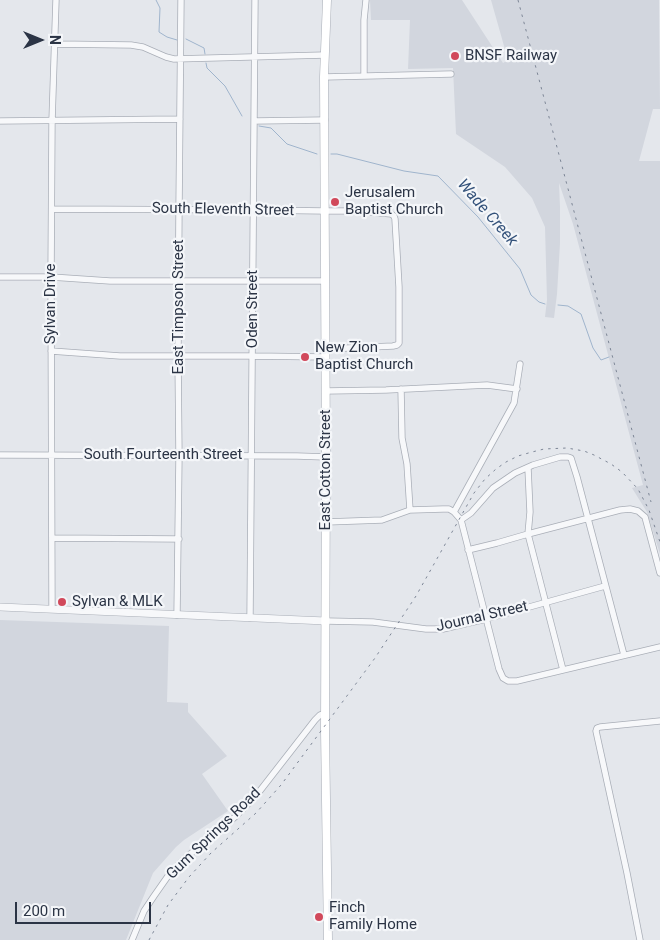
<!DOCTYPE html>
<html>
<head>
<meta charset="utf-8">
<style>
	body { margin:0 }
	#map { position:relative; width:660px; height:940px; overflow:hidden; background:#e4e7ec; font-family:Roboto,sans-serif }
	canvas { display:block }
	.north { position:absolute; left:15px; top:15px; width:50px; height:50px; -webkit-text-stroke:4px #f4f6f9; paint-order:stroke; rotate:90deg; font-size:14px; font-weight:700; line-height:20px; text-align:center; color:#2b3445 }
	.north::after { content:''; display:block; margin:auto; width:18px; height:22px; background:#2b3445; clip-path:polygon(50% 0,100% 100%,50% 72%,0 100%) }
	.scale { position:absolute; left:15px; top:902px; width:136px; height:22px; box-sizing:border-box; border:2px solid #2b3445; border-top:0; padding-left:6px; font-size:15px; line-height:18px; white-space:nowrap; color:#2b3445; -webkit-text-stroke:4px #f4f6f9; paint-order:stroke }
</style>
</head>
<body>
<div id="map">
<canvas width="660" height="940"></canvas>
<div class="north">N</div>
<div class="scale">200 m</div>
</div>
<script>
const ctx = document.querySelector('canvas').getContext('2d');
ctx.lineJoin = 'round';
function paint(path, color) { ctx.fillStyle = color; ctx.fill(path, 'evenodd'); }
const poly = rows => new Path2D(rows.map(r => 'M' + r).join(''));
function strokePath(path, color, width, dash) { ctx.strokeStyle = color; ctx.lineWidth = width; ctx.lineCap = dash ? 'butt' : 'round'; ctx.setLineDash(dash || []); ctx.stroke(path); }
function write(font, color, halo, rows, align = 'center') {
  ctx.font = font + ' Roboto,sans-serif'; ctx.lineWidth = 4.5; ctx.setLineDash([]); ctx.textBaseline = 'middle'; ctx.strokeStyle = halo; ctx.fillStyle = color; for (const [text, x, y, turn = 0] of rows) {
    ctx.save(); ctx.translate(x, y); ctx.rotate((+turn || 0) * Math.PI / 180); ctx.textAlign = isNaN(turn) ? turn : align; if (halo) ctx.strokeText(text, 0, 0); ctx.fillText(text, 0, 0); ctx.restore();
  }
}
paint(poly([
	[370,0,462,0,503,63,508,60,491,0,659,0,660,109,653,109,639,161,660,161,660,554,647,512,632,488,643,485,573,224,559,183,560,207,560,243,557,294,554,318,545,317,547,300,545,227,532,198,505,167,456,134,453,68,408,69,410,20,371,20],
	[0,620,169,626,167,702,188,703,188,712,227,756,202,774,228,811,184,840,176,847,153,873,126,940,0,940]
]), '#d2d6de');
strokePath(poly([
	[156,0,160,8,159,32,167,37,177,40],
	[186,39,204,48,205,54],
	[206,63,207,68,225,86,242,116],
	[259,126,271,128,287,144,317,154],
	[331,154,337,154,404,171,438,176,478,217,520,269,531,295,539,302,545,304],
	[558,305,568,306,581,314,593,348,601,360,609,357]
]), '#9fb4cc', 1);
const minor = poly([
	[55,44,131,45,143,47,166,57,174,59,325,55],
	[364,76,364,20,366,0],
	[324,77,451,74],
	[0,121,180,119],
	[254,121,325,120],
	[52,209,253,210,325,211,359,211,391,214,394,216,395,219,399,287,399,343,397,345,393,346,326,349],
	[0,277,51,277,110,281,325,281],
	[51,351,120,356,252,356,326,357],
	[401,389,402,438,407,464,410,510],
	[326,391,386,390,487,385,517,389],
	[0,455,297,456,326,457],
	[528,468,530,512,528,534,563,670],
	[454,512,514,403,520,364],
	[461,520,471,513,493,488,515,473,533,465,560,457,568,457,571,458,577,477,624,655],
	[326,522,382,520,410,510,443,509,449,509,454,512,461,520,499,669,503,678,508,681,517,681,660,647],
	[52,538,179,539],
	[468,550,497,543,528,534,620,510,630,509,638,511,645,517,660,573],
	[52,608,51,277,52,121,56,0],
	[177,615,179,456,178,356,179,209,181,0],
	[250,618,255,0],
	[326,621,373,622,426,629,443,629,486,619,605,586],
	[132,940,144,911,154,896,168,876,183,860,235,817,247,805,259,792,315,720,320,715,325,713],
	[640,940,627,873,596,731,597,728,600,727,660,721]
]);
const tertiary = poly([
	[0,607,326,621]
]);
const secondary = poly([
	[327,0,324,77,326,457,325,730,328,940]
]);
strokePath(minor, '#a9aeb7', 7);
strokePath(tertiary, '#a9aeb7', 8);
strokePath(secondary, '#a9aeb7', 9);
strokePath(minor, '#f7f8fa', 5.5);
strokePath(tertiary, '#f7f8fa', 7);
strokePath(secondary, '#fff', 8);
strokePath(poly([
	[518,0,651,502],
	[149,940,168,905,189,877,211,853,256,813,281,785,375,658,416,596,474,493,485,479,496,469,506,462,518,456,532,452,544,449,567,448,584,451,594,455,611,464,622,472,638,489,649,510,660,542]
]), '#7d8696', 1, [2.5, 5]);
for (const [x, y, r, color] of [
	[455,56,5,"#d1495b"],
	[335,202,5,"#d1495b"],
	[305,357,5,"#d1495b"],
	[62,602,5,"#d1495b"],
	[319,917,5,"#d1495b"]
]) { const dot = new Path2D(); dot.arc(x, y, r, 0, 2 * Math.PI); ctx.fillStyle = color; ctx.fill(dot); strokePath(dot, '#f4f6f9', 2); }
write('15px', '#2b3445', '#f4f6f9', [
	["BNSF Railway",465,56],
	["Jerusalem",345,193],
	["Baptist Church",345,210],
	["New Zion",315,348],
	["Baptist Church",315,365],
	["Sylvan & MLK",72,602],
	["Finch",329,908],
	["Family Home",329,925]
], 'left');
write('15px', '#2b3445', '#f4f6f9', [
	["South Eleventh Street",223,210,1],
	["Sylvan Drive",51,304,-90],
	["East Timpson Street",179,307,-90],
	["Oden Street",253,309,-90],
	["South Fourteenth Street",163,455],
	["East Cotton Street",326,470,-90],
	["Journal Street",482,617,-13],
	["Gum Springs Road",214,834,-44]
]);
write('italic 16px', '#34527a', '#f4f6f9', [
	["Wade Creek",487,213,49]
]);
</script>
</body>
</html>
